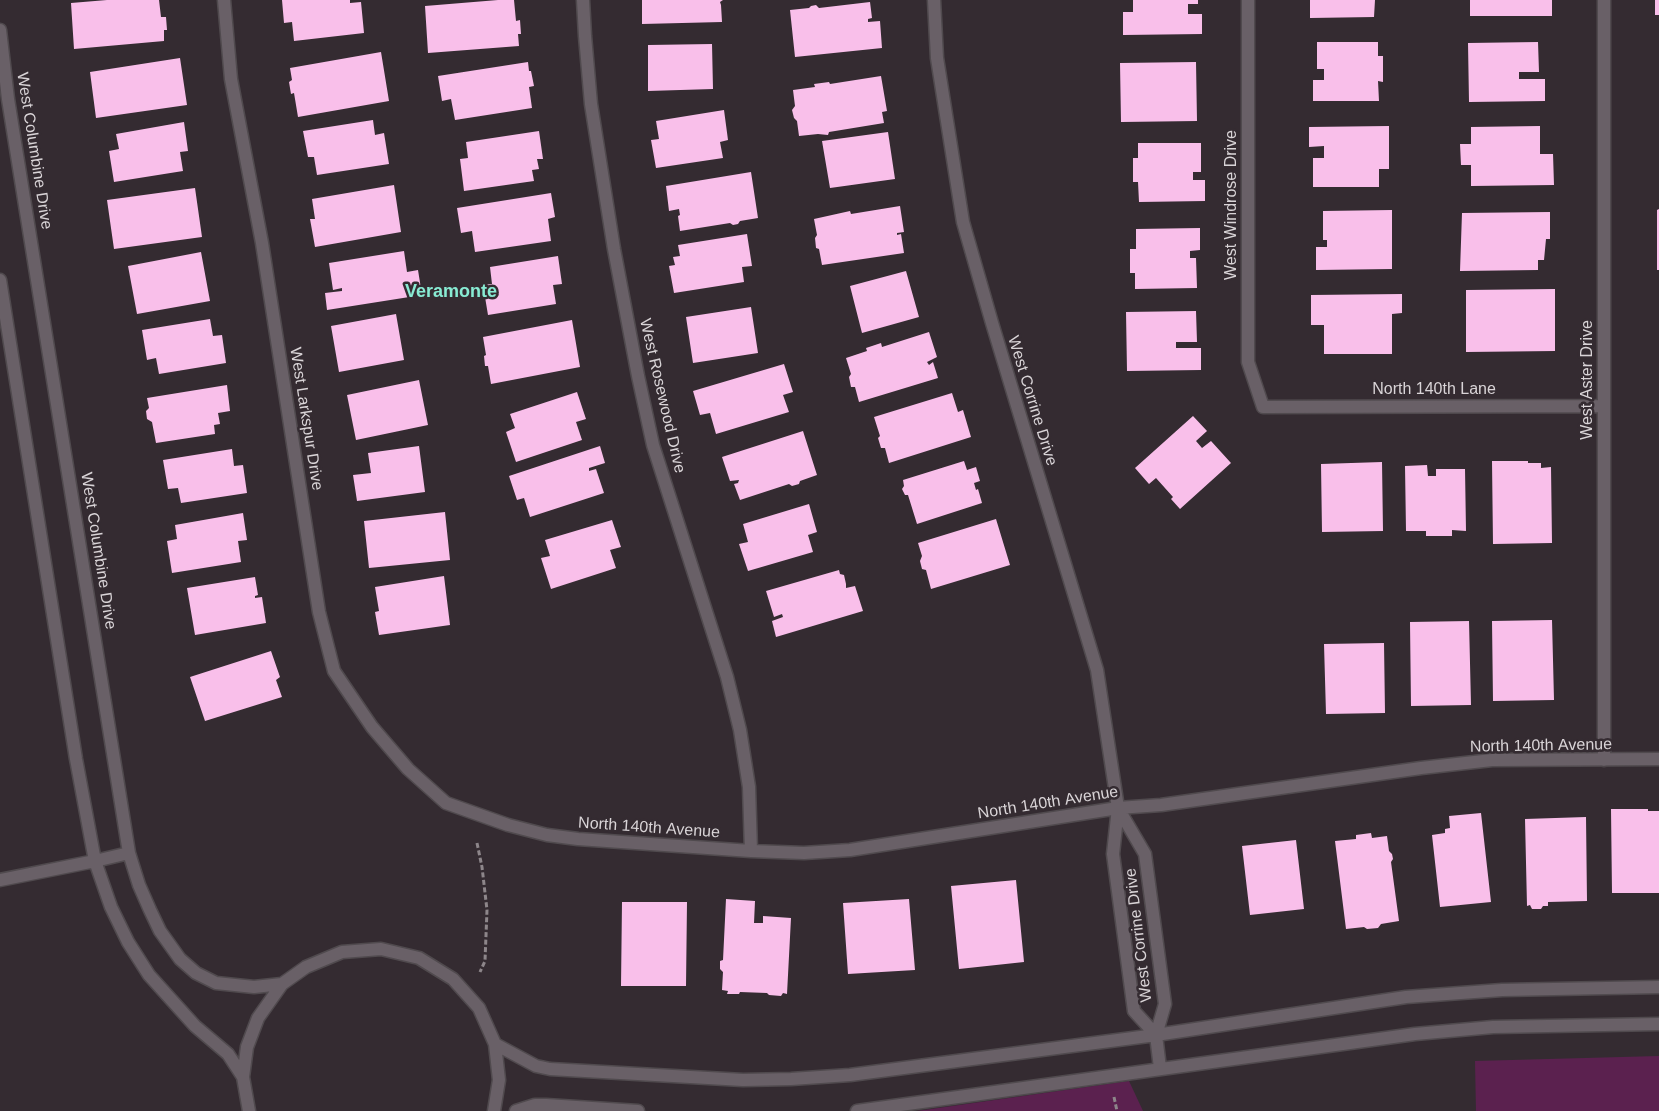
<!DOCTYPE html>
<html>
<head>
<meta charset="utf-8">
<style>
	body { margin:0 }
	canvas { display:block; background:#342b31 }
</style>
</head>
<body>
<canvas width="1659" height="1111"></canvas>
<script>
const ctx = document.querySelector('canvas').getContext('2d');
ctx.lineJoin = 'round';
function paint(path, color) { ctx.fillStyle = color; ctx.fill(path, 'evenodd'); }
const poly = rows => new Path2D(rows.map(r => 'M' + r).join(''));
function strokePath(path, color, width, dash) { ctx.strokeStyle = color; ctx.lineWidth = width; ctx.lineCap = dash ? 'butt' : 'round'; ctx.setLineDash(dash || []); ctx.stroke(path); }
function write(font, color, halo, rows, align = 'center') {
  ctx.font = font + ' Arial,sans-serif'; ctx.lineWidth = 5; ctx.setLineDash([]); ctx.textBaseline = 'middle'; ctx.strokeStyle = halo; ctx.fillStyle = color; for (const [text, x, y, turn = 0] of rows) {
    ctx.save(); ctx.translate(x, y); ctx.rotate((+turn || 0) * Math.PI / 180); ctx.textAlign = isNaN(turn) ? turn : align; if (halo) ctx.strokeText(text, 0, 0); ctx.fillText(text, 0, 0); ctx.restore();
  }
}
paint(poly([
	[1659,1056,1659,1111,1476,1111,1475,1061],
	[1129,1081,1143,1111,917,1111]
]), '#5b214f');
paint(poly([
	[107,0,159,0,161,17,166,17,167,30,164,30,164,41,74,49,71,3],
	[282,0,350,0,350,3,361,2,364,33,294,41,292,22,284,23],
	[498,0,514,0,516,21,520,20,521,34,518,34,519,46,428,53,425,6],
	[642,0,723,0,720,2,721,5,722,22,642,24],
	[1133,0,1198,0,1198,4,1188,4,1188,14,1202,14,1202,34,1123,35,1123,12,1133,12],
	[1310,0,1375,0,1374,17,1310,18],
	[1470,0,1552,0,1552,16,1470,16],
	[1655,0,1659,0,1659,15,1655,15],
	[870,2,872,18,868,19,868,22,880,21,882,48,795,57,790,10,809,8,811,6,816,5,819,8],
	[1317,42,1378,42,1378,56,1383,56,1383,82,1378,81,1379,101,1313,101,1313,80,1324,80,1324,69,1317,69],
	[1538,42,1539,72,1519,72,1519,79,1545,79,1545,101,1469,102,1468,43],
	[712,44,713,89,648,91,648,45],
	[381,52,389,101,298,117,294,93,291,94,289,82,292,80,290,68],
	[180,58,187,105,96,118,90,72],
	[528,62,529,71,531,71,534,86,529,87,532,108,455,120,451,99,442,101,438,76],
	[1196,62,1197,121,1121,122,1120,63],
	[881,76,887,111,882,112,884,123,829,132,828,135,818,134,799,136,797,121,794,118,792,110,795,106,793,90,815,87,814,84,829,82,830,84],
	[724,110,728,140,720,142,723,158,656,168,651,140,659,139,656,121],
	[373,120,375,135,384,133,389,164,317,175,314,157,308,157,303,131],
	[184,122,188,151,180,152,183,171,114,182,109,151,119,149,116,134],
	[1389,126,1389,169,1379,169,1379,187,1313,187,1313,158,1324,158,1324,146,1309,147,1309,127],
	[1540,126,1540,154,1553,154,1554,185,1471,186,1471,165,1461,165,1460,144,1471,144,1471,127],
	[539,131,543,159,537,159,539,169,532,170,534,181,464,191,460,159,468,158,466,142],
	[888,132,895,179,830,188,822,141],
	[1138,143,1201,143,1201,172,1193,172,1193,180,1205,180,1205,201,1139,202,1138,182,1133,182,1133,158,1138,158],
	[751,172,758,218,740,221,738,224,733,225,730,223,680,231,678,216,680,215,679,209,669,211,666,186],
	[394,185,401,232,315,247,310,219,315,219,312,199],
	[195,188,202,237,114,249,107,200],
	[551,193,555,217,548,219,551,241,475,252,472,231,461,233,457,208],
	[900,206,904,232,897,233,897,235,901,234,904,253,822,265,819,249,816,248,815,238,817,235,814,219,850,211,851,214],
	[1659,209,1659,270,1657,270,1657,210],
	[1392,210,1392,269,1316,270,1316,247,1327,247,1327,240,1323,240,1323,211],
	[1550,212,1550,239,1546,239,1544,260,1538,260,1538,270,1460,271,1462,213],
	[1200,228,1200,250,1190,251,1190,258,1196,258,1197,288,1135,289,1135,273,1130,273,1130,249,1136,249,1136,229],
	[747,234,752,266,742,267,744,282,674,293,669,266,675,265,673,257,680,256,678,245],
	[404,251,407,272,418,270,422,295,327,310,325,293,342,291,342,288,333,290,329,263],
	[201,252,210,301,137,314,128,266],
	[558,256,562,284,553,285,556,304,488,315,483,285,492,284,490,267],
	[906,271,919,317,862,333,850,286],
	[1555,289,1555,351,1466,352,1466,290],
	[1402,294,1402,313,1392,314,1392,354,1324,354,1324,325,1311,325,1311,295],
	[751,307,758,353,693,363,686,317],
	[1196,311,1197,342,1176,342,1176,348,1201,348,1201,370,1127,371,1126,312],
	[396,314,404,360,339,372,331,326],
	[210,319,213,336,222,335,226,363,159,374,156,358,147,360,142,330],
	[572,320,580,367,491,384,488,366,485,366,484,356,486,355,483,337],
	[929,332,937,357,927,362,929,365,933,362,938,378,859,402,855,387,851,387,849,377,851,374,846,358,867,351,866,348,881,343,882,347],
	[784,364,793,392,783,395,789,412,716,434,710,413,700,415,693,391],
	[419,380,428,425,356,440,347,395],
	[227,385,230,411,218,413,220,424,214,425,215,434,156,443,152,422,147,419,146,411,149,408,147,398],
	[577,392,586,419,576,422,582,440,516,462,506,432,515,428,510,414],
	[952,393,958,412,963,410,971,437,889,463,885,448,881,448,878,438,880,436,874,417],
	[1193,416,1207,431,1196,441,1202,448,1211,441,1231,463,1180,509,1171,499,1173,497,1156,478,1149,484,1135,468],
	[803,431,817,475,800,481,799,484,792,486,789,484,740,500,734,484,738,483,739,480,730,481,722,457],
	[419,446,425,492,357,501,353,475,371,473,368,453],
	[600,446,605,463,589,468,589,471,596,469,604,493,530,517,524,498,517,500,509,476],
	[232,449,234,466,243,465,247,493,181,503,178,488,168,489,163,460],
	[964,461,967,470,976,467,980,481,974,483,976,490,978,489,982,503,917,524,908,495,905,495,902,489,904,486,903,480],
	[1492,461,1528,461,1528,463,1541,463,1541,468,1551,467,1552,543,1493,544],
	[1382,462,1383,531,1322,532,1321,464],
	[1427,465,1428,476,1436,476,1436,469,1465,469,1466,531,1452,530,1452,536,1426,536,1426,531,1406,531,1405,466],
	[809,504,817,532,808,535,813,552,748,571,739,544,748,542,743,524],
	[445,512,450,560,369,568,364,521],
	[243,513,247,540,238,541,241,562,172,573,167,541,177,539,175,525],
	[996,519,1010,565,931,589,926,570,922,569,920,561,922,556,918,543],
	[612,520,621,547,610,550,616,568,551,589,541,558,550,556,545,540],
	[839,570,840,574,844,575,846,584,846,588,855,586,863,611,776,637,772,621,783,617,782,614,774,617,766,591],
	[444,576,450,625,379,635,375,612,379,611,375,587],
	[255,577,258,595,255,596,255,598,262,597,266,623,195,635,187,588],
	[1552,620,1554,700,1493,701,1492,621],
	[1469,621,1471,705,1411,706,1410,622],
	[1384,643,1385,713,1326,714,1324,644],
	[271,651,280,677,276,680,282,697,205,721,190,677],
	[1611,809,1648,809,1648,811,1659,811,1659,893,1612,893],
	[1481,813,1491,902,1440,907,1432,835,1445,833,1445,829,1450,828,1449,816],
	[1586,817,1587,901,1548,902,1548,906,1543,906,1541,909,1532,909,1530,905,1527,906,1525,819],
	[1371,833,1372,838,1387,836,1389,851,1392,854,1393,859,1391,862,1399,921,1381,924,1378,928,1367,929,1364,927,1346,929,1335,841,1356,839,1356,835],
	[1296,840,1304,909,1250,915,1242,846],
	[1016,880,1024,962,959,969,951,886],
	[726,899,755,901,754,923,763,923,763,916,791,918,787,994,783,993,781,996,769,995,767,993,740,992,739,994,727,994,728,991,722,990,723,972,720,969,720,961,723,960],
	[909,899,915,970,848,974,843,903],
	[622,902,687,902,686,986,621,986]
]), '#f9bfea');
const minor = poly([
	[224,0,231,79,262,243,319,612,334,671,372,727,408,769,446,803,508,825,547,835,578,839,751,851,804,853,850,850,1118,808,1161,805,1421,768,1492,760,1659,759],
	[583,0,585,36,591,104,614,249,638,376,653,445,727,677,740,730,749,787,751,851],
	[934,0,937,58,963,222,992,323,1097,670,1118,808,1113,854,1134,1011,1156,1035],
	[1248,0,1248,362,1263,407,1604,406],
	[0,30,8,99,129,853,139,885,150,910,160,931,180,959,196,973,216,983,254,987,282,984],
	[0,280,76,759,95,861,111,907,128,942,149,975,195,1026,228,1054,243,1077],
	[1604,760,1604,0],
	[1118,808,1145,854,1165,1004,1156,1035,1160,1068],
	[0,880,95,861,129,853],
	[495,1044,536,1066,550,1069,743,1080,791,1079,850,1075,1156,1035,1406,997,1502,990,1659,987],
	[249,1111,243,1077,247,1047,258,1018,282,984,306,967,342,952,381,949,419,958,453,979,479,1008,495,1044,499,1080,494,1111],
	[516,1111,535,1105,546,1105,638,1111],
	[857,1111,1415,1034,1493,1027,1659,1024]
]);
strokePath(minor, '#504a4e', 15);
strokePath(poly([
	[477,843,482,867,487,910,485,961,480,972],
	[1114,1097,1117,1111]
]), '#8d868a', 3, [5, 2.5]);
strokePath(minor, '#696067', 12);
write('16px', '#d9d4d7', '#342b31', [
	["West Columbine Drive",34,151,81],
	["West Windrose Drive",1232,205,-90],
	["West Aster Drive",1588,380,-90],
	["North 140th Lane",1434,390],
	["West Rosewood Drive",662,396,77],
	["West Corrine Drive",1032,401,73],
	["West Larkspur Drive",306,419,81],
	["West Columbine Drive",98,551,81],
	["North 140th Avenue",1541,746,-1],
	["North 140th Avenue",1048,803,-9],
	["North 140th Avenue",649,828,4],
	["West Corrine Drive",1139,935,-97]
]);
write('bold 18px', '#88ebd3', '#342b31', [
	["Veramonte",451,292]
]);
</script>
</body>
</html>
